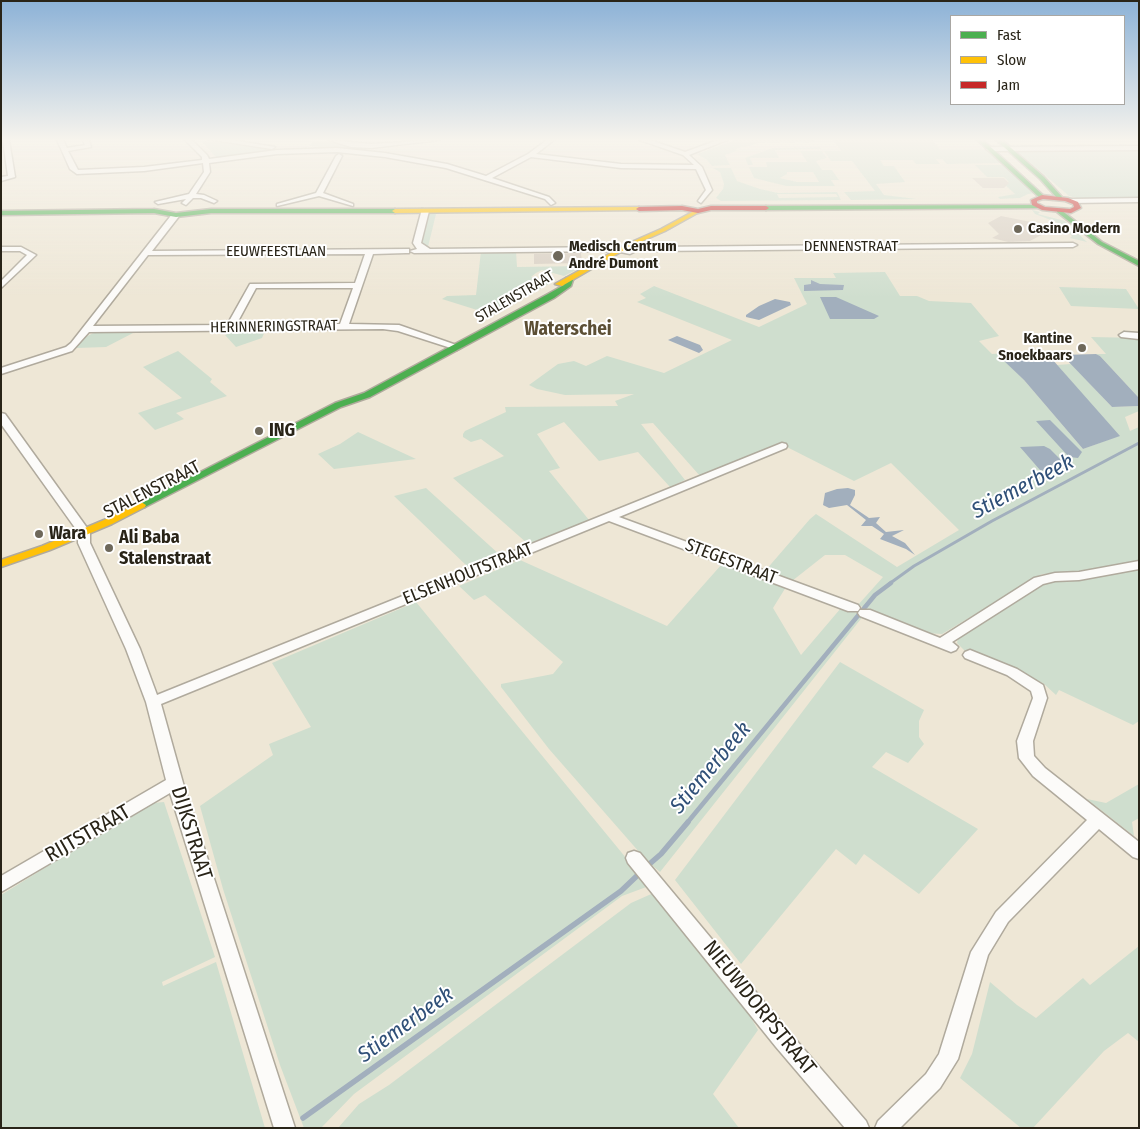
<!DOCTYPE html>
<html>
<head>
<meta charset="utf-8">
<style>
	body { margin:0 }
	#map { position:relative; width:1140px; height:1129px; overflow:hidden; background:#eee7d6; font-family:"Fira Sans Condensed",sans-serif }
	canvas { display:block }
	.frame { position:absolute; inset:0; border:2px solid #292418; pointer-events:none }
	.legend { position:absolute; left:950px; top:15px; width:175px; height:90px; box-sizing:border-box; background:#fff; border:1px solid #a9a7a3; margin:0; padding:6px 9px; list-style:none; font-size:15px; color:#292418 }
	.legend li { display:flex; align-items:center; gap:10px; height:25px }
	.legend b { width:25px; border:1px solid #a9a7a3 }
</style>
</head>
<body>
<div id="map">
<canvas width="1140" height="1129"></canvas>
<div class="frame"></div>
<ul class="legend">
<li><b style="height:6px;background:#4caf50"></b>Fast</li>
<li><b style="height:6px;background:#ffc107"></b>Slow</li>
<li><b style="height:6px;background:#c62828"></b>Jam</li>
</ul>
</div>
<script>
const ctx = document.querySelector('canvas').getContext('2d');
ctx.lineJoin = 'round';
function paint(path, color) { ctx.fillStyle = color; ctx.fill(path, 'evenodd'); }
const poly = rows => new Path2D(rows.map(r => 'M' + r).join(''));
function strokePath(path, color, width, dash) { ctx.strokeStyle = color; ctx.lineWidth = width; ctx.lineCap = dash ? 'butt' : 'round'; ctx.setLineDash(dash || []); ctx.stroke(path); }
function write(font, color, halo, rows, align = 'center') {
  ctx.font = font + ' "Fira Sans Condensed",sans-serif'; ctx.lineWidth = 4; ctx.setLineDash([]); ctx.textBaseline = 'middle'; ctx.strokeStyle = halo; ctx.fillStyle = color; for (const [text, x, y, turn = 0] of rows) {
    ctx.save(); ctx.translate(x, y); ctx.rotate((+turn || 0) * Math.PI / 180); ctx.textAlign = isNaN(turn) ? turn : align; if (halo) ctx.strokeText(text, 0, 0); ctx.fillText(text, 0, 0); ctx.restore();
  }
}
paint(poly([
	[210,140,273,148,274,151,217,158,202,142],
	[735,140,815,140,816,142,758,143,746,147,742,147,736,149,739,150,725,155,730,165,712,166,707,160,697,154],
	[833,140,932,140,941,150,988,150,1001,163,947,164,942,159,936,159,940,164,916,164,913,160,880,160,884,166,894,166,905,182,876,184,884,195,917,199,851,200,844,192,875,191,852,161,831,161,824,151,841,151],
	[314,141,333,141,342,144,366,147,356,150,278,150,318,147,309,146],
	[820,147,821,149,775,150,779,158,750,158,753,165,748,165,745,158,772,148],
	[1139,150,1139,198,1079,199,1069,196,1018,152],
	[800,151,822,151,827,158,816,161,822,170,832,170,839,180,831,180,835,186,786,186,754,178,749,167,767,167,766,162,807,162],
	[787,172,813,172,819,182,797,182,780,178,787,174],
	[975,165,1004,165,1036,193,1028,194,1020,198,1000,199,998,197,1015,194,1003,183,1009,182,1004,177,987,177],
	[713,168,731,168,737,181,760,189,778,193,837,192,841,200,721,201,716,198,723,189,724,184,720,172],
	[777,194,836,194,838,197,779,198],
	[1032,210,1040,212,1038,214,1065,221,1087,242,1070,238,1072,236,1056,222,1035,214],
	[427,214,436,214,428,247,430,250,423,248,419,241],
	[481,251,516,251,517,267,584,266,564,276,542,270,536,273,531,277,551,283,493,315,442,299,447,296,476,295],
	[885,272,900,296,917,296,929,301,971,303,999,336,979,341,992,354,1036,351,1050,353,1058,361,1052,359,1004,360,1024,380,1083,449,1118,436,1057,365,1071,364,1112,407,1139,406,1139,411,1125,417,1130,431,1139,427,1139,563,1085,572,1042,574,942,634,924,633,858,605,883,577,845,555,825,555,792,581,765,571,810,519,816,514,897,567,959,530,891,463,854,481,779,443,700,476,653,423,641,424,685,480,670,487,638,452,599,461,564,422,537,434,560,468,549,471,589,520,528,544,453,478,504,456,481,439,471,442,463,437,463,434,465,431,506,412,505,407,618,406,615,401,634,394,565,395,537,389,529,385,558,364,574,361,586,366,607,356,664,373,732,340,637,302,646,298,640,294,654,286,759,327,807,304,794,278,836,278,833,273],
	[1059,287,1126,289,1139,309,1071,306],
	[100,330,134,331,135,332,106,347,76,348,83,338],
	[265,331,262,338,236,347,225,335,232,332],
	[1091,337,1139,338,1139,398,1100,356,1096,354,1106,354],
	[178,351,212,379,210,382,227,396,176,413,184,419,155,430,138,413,182,398,143,367],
	[358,432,416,459,334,469,318,454,340,444],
	[426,488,500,555,468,567,394,496],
	[520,560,667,626,722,564,786,587,773,608,801,655,841,608,864,615,660,872,647,861,549,749,501,687,501,684,553,674,563,662,485,595,474,600,459,586],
	[1139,568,1139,721,1133,725,1059,690,1056,695,1043,683,964,650,957,643,958,638,1042,583],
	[416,602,649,886,622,896,354,1094,321,1128,304,1128,280,1065,223,889,200,806,273,755,269,744,311,727,272,663],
	[840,662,924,710,919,721,919,737,924,744,908,763,886,752,872,767,978,829,919,894,864,854,856,865,836,849,741,964,675,880],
	[1139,784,1139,818,1132,822,1134,836,1087,799,1106,803],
	[164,802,215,957,162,982,163,986,216,962,265,1128,1,1128,1,895,138,810,153,803],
	[658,891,738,995,758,1030,713,1094,739,1128,338,1128,359,1104,389,1085,631,903],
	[1139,946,1139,1042,1128,1033,1104,1051,1033,1128,1021,1128,960,1078,972,1054,990,982,1017,1005,1036,1018,1083,978,1090,985]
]), '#cfdece');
paint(poly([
	[811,280,820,284,844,285,843,290,804,291,804,285,811,284],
	[820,297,836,297,879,316,874,319,830,319],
	[775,299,790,302,791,305,759,320,746,317,746,315,759,306],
	[677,336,700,345,703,350,699,353,668,340],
	[1039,354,1052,359,1120,436,1083,449,1024,380,1003,360,1007,357],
	[1096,354,1100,356,1139,398,1139,406,1112,407,1062,355],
	[1050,420,1082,452,1078,458,1069,457,1036,421],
	[1044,446,1050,449,1063,462,1057,467,1045,471,1040,470,1020,447],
	[848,488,855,490,855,495,850,505,869,518,880,517,876,523,886,532,904,530,892,536,905,543,915,555,906,549,880,539,884,534,872,526,861,526,866,520,847,505,829,508,823,505,825,493,837,489]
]), '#a2afbd');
strokePath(poly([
	[889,584,914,566,992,521,1139,443]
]), '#a2afbd', 3);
strokePath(poly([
	[687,823,875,595,891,583]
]), '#a2afbd', 4.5);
strokePath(poly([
	[646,867,661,854,688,822],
	[303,1118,621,891,641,872]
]), '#a2afbd', 5.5);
paint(poly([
	[972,178,1004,178,1009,183,1004,188,983,188],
	[1001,216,1041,224,1047,226,1040,230,1047,232,1030,241,1008,242,992,238,999,234,988,223],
	[581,253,582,263,534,264,534,254]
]), '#d9d0c4');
const street = poly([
	[3,140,9,140,15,177,1,181,1,177,8,176,3,140],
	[57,140,63,140,67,148,85,145,83,140,89,140,91,147,68,151,78,170,144,167,202,160,202,157,185,140,192,140,207,155,209,159,277,150,337,148,385,153,447,164,486,176,528,154,547,140,554,140,536,154,621,164,694,165,683,155,640,140,650,140,685,152,718,140,727,140,689,155,702,167,712,190,701,203,698,201,706,190,696,169,621,168,531,157,492,178,549,197,555,203,551,205,545,199,446,168,385,157,337,152,277,154,209,163,210,172,196,194,204,195,217,201,214,203,201,198,193,198,186,205,182,203,186,199,158,204,155,202,189,194,204,172,203,163,144,171,77,174,70,169,57,140],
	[214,140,231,140,275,147,272,149,214,140],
	[329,140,371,144,439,140,371,148,351,147,329,140],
	[1139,146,1139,150,989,151,986,149,989,147,1139,146],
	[339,154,342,156,323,193,353,204,353,206,319,196,277,206,277,204,316,193,336,156,339,154],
	[1139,198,1139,202,1071,203,1068,201,1071,199,1139,198],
	[422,209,429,211,421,243,430,249,615,247,634,252,630,254,615,251,414,253,410,251,417,249,413,243,422,209],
	[173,213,180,215,152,251,409,249,409,253,406,253,373,254,349,324,399,325,462,347,457,350,398,331,383,329,89,332,72,351,1,374,1,368,66,347,71,343,173,213],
	[365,254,355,283,250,284,227,325,93,326,148,255,365,254],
	[256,288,353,288,340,324,236,325,256,288],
	[626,243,652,247,1073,243,1077,245,1073,247,652,251,626,247,626,243],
	[1,247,21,247,36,255,1,288,1,281,27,255,20,251,1,251,1,247],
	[1124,332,1139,333,1139,339,1121,337,1119,335,1124,332],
	[1,413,5,414,90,532,90,543,140,649,157,695,782,443,786,444,787,446,786,448,619,517,858,605,860,608,858,611,848,611,609,521,161,704,183,783,295,1128,274,1128,170,793,1,892,1,876,166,780,146,702,126,649,78,543,78,532,1,424,1,413],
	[1139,561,1139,569,1079,580,1055,581,1043,584,952,642,958,647,956,650,951,652,860,616,858,613,860,610,870,610,940,638,1034,578,1055,573,1079,572,1139,561],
	[970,650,1017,669,1043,685,1047,698,1033,741,1034,756,1045,768,1139,842,1139,859,1133,857,1099,829,1008,922,988,955,958,1059,940,1088,900,1128,875,1128,878,1121,926,1074,939,1054,971,952,996,912,1087,820,1033,776,1019,758,1017,741,1033,698,1031,691,1007,675,965,658,963,655,965,652,970,650],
	[634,851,640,853,790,1033,866,1121,869,1128,845,1128,776,1047,628,863,626,858,628,853,634,851]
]);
const fast = poly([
	[977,140,983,140,1044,196,1044,198,1040,198,977,140],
	[996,140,1002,140,1044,177,1062,197,1062,199,1058,199,1040,179,996,140],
	[1038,205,1041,207,1040,208,766,210,763,208,766,206,1038,205],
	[154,209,176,213,211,209,395,209,398,211,395,213,211,213,176,217,154,213,1,215,1,211,154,209],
	[1057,210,1061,210,1102,242,1139,261,1139,266,1098,244,1057,212,1057,210],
	[566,278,573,280,571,286,554,298,370,397,341,407,145,507,141,508,136,505,335,403,364,393,548,294,564,285,566,278]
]);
const slow = poly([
	[639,207,642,209,641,210,395,213,392,211,395,209,639,207],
	[696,210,701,211,665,231,631,246,562,286,555,284,627,244,661,229,696,210],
	[141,502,146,505,145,507,112,524,50,550,1,567,1,560,42,546,104,520,141,502]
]);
const jam = poly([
	[1042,195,1068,198,1078,202,1081,208,1071,213,1042,210,1032,205,1031,200,1042,195],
	[1043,199,1065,201,1073,204,1074,207,1070,209,1045,207,1037,203,1037,201,1043,199],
	[682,206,698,209,711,206,766,206,769,208,766,210,711,210,698,213,682,210,639,211,636,209,639,207,682,206]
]);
strokePath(street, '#b0aa9d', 3);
strokePath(fast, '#b0aa9d', 3);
strokePath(slow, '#b0aa9d', 3);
strokePath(jam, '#b0aa9d', 3);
paint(street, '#fcfbf9');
paint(fast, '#4caf50');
paint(slow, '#ffc107');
paint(jam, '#c62828');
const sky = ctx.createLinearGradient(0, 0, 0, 298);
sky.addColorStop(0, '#8cb2d7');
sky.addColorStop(0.47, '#f7f4ed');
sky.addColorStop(1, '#f7f4ed00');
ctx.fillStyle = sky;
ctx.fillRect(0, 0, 1140, 298);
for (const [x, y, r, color] of [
	[1018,229,5,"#6e685a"],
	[558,256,6,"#6e685a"],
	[1082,348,5,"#6e685a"],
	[259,431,5,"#6e685a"],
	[39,534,5,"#6e685a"],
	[109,548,5,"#6e685a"]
]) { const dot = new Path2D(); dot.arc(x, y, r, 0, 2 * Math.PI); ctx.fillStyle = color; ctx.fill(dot); strokePath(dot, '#fff', 2); }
write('bold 15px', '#292418', '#fff', [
	["Casino Modern",1028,229],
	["Medisch Centrum",569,247],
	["André Dumont",569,264],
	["Kantine",1072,339,"right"],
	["Snoekbaars",1072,356,"right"]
], 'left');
write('15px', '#292418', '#fff', [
	["DENNENSTRAAT",851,247],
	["EEUWFEESTLAAN",276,252],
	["STALENSTRAAT",515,297,-30],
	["HERINNERINGSTRAAT",274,327,-1]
]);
write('bold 18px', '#292418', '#fff', [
	["ING",269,431],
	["Wara",49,534],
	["Ali Baba",119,538],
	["Stalenstraat",119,559]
], 'left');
write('18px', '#292418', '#fff', [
	["STALENSTRAAT",152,490,-27],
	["STEGESTRAAT",731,562,21],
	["ELSENHOUTSTRAAT",468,574,-22]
]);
write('bold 19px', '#5c4f35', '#fff', [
	["Waterschei",568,330]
]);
write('21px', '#292418', '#fff', [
	["DIJKSTRAAT",191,833,73],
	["RIJTSTRAAT",88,834,-30],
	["NIEUWDORPSTRAAT",759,1008,51]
]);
write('italic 22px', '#305078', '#fff', [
	["Stiemerbeek",1023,487,-28],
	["Stiemerbeek",711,768,-50],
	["Stiemerbeek",406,1025,-36]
]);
</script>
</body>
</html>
